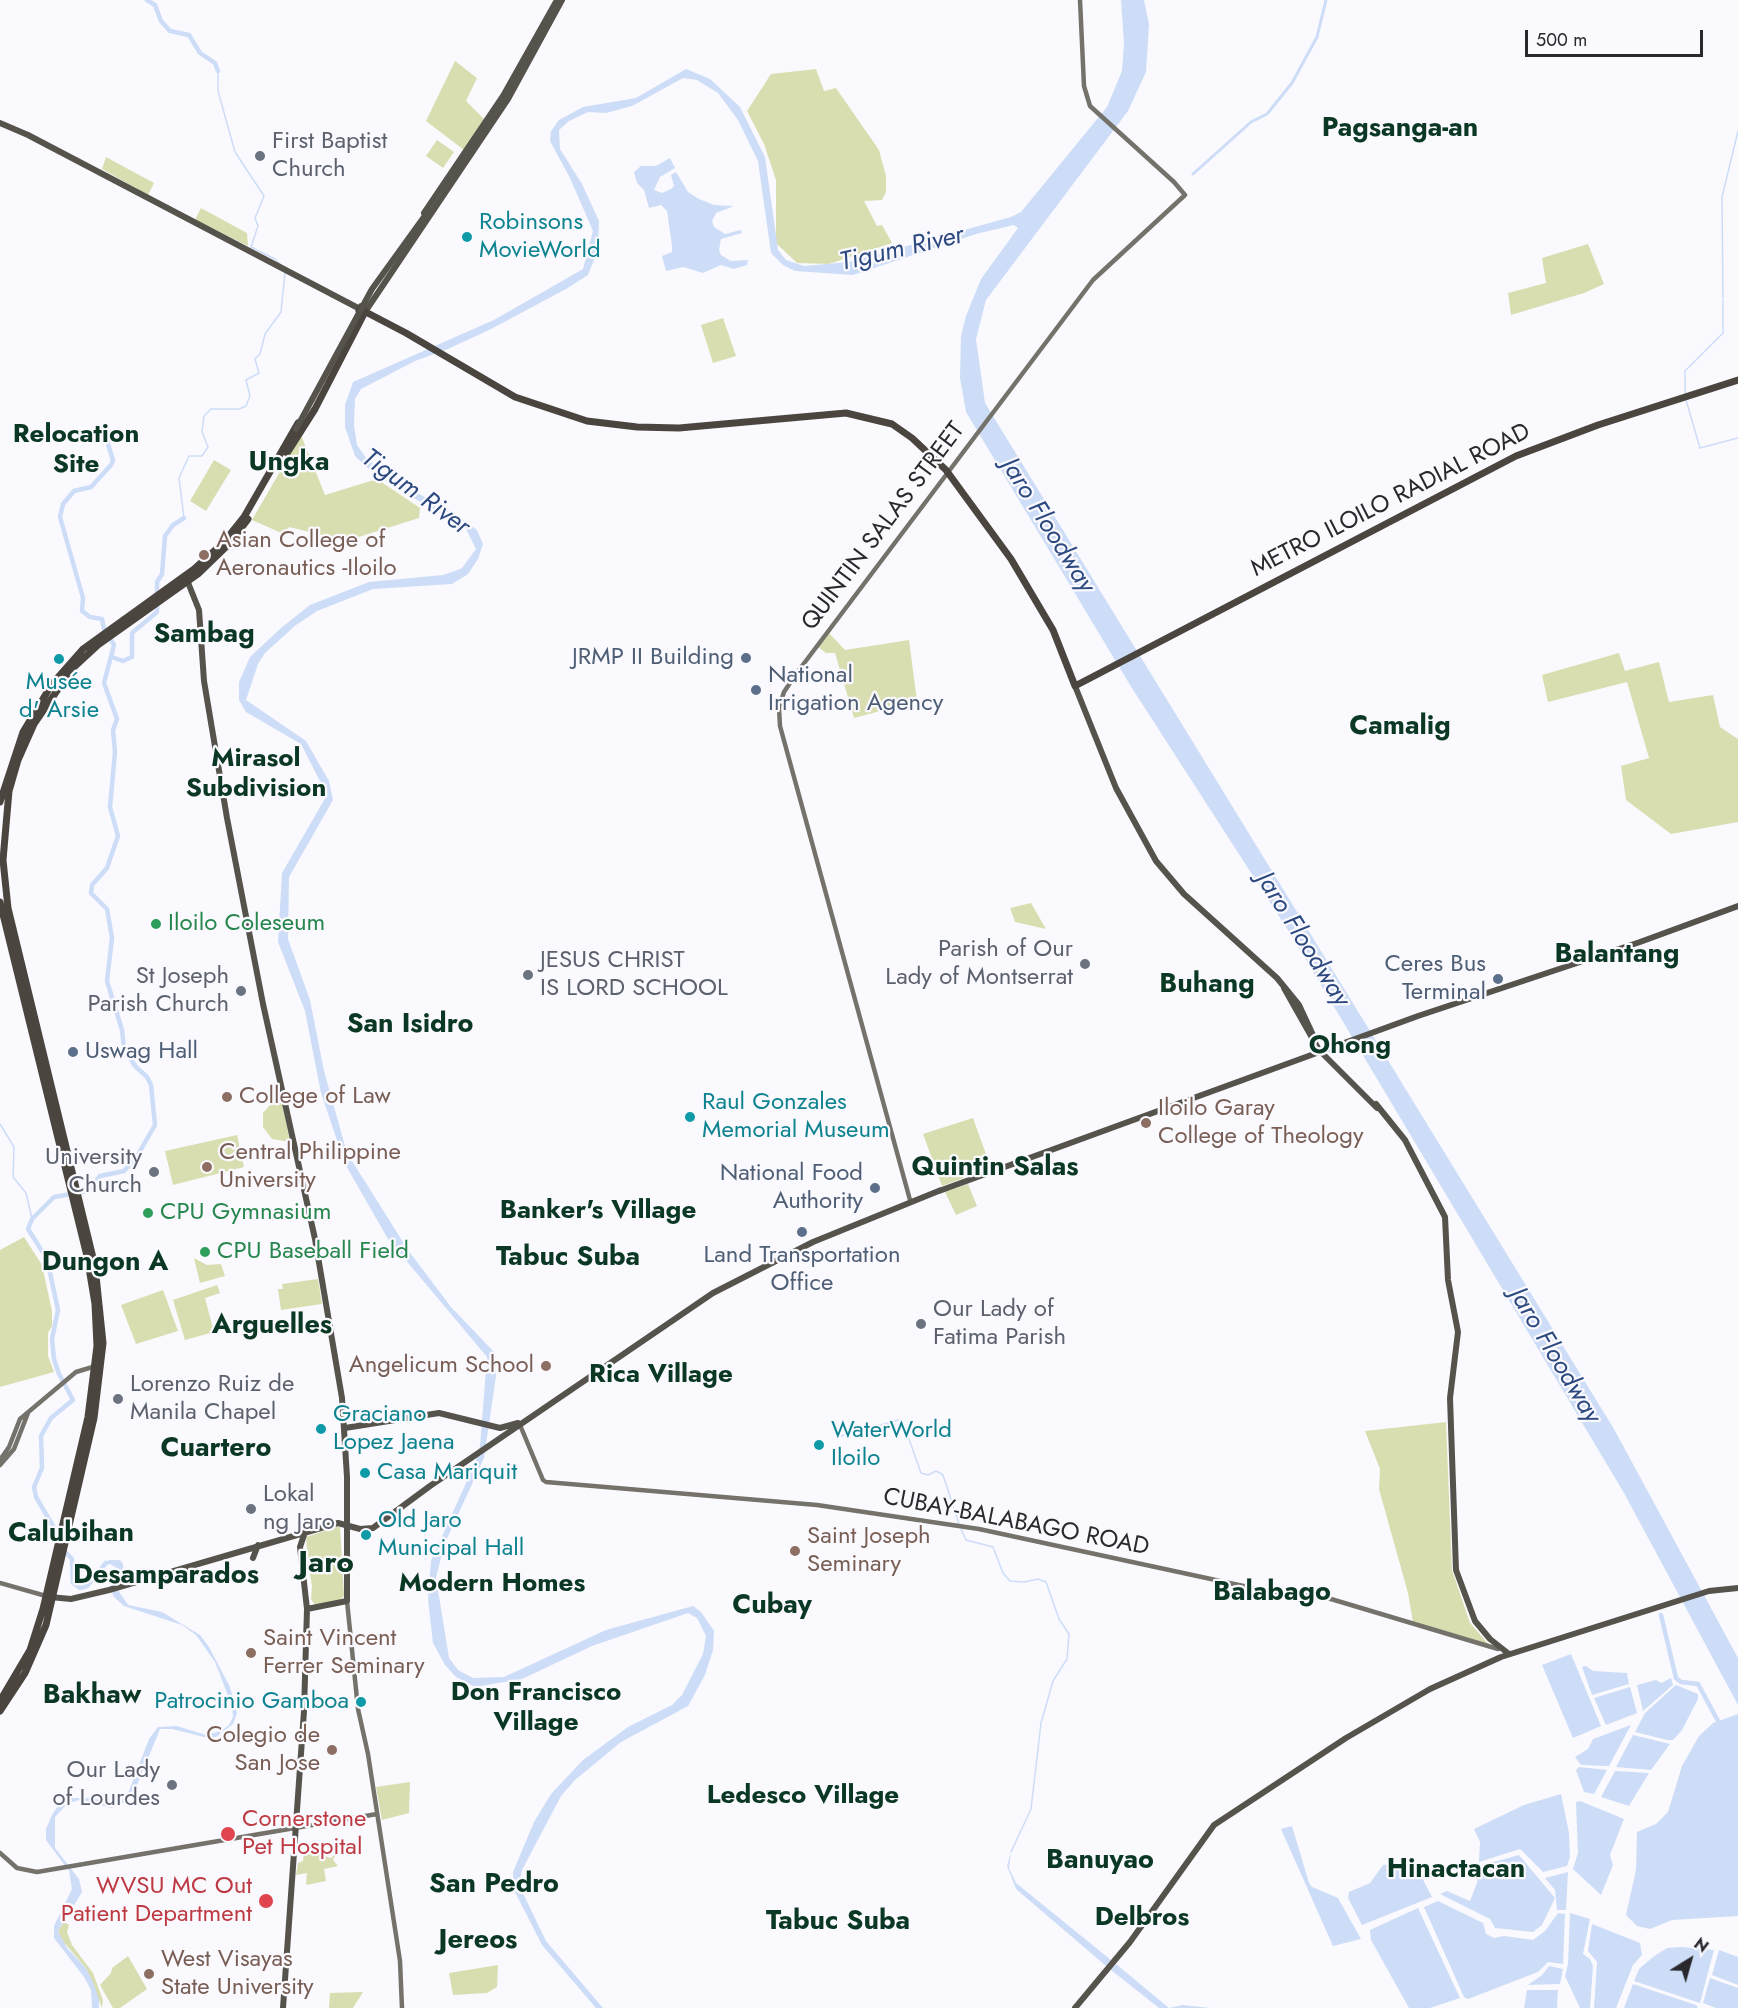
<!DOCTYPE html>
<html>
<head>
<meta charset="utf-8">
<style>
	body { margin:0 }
	#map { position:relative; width:1738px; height:2008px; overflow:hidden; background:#faf9fe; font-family:Jost,sans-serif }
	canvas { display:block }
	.north { position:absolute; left:1660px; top:1930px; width:60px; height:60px; -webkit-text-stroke:4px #faf9fe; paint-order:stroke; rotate:37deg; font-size:16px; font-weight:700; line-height:24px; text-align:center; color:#29292d }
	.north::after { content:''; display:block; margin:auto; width:21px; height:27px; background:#29292d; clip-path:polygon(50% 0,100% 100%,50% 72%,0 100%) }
	.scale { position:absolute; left:1525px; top:30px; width:178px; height:27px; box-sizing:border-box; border:3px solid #29292d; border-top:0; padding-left:8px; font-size:18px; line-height:21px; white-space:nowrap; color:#29292d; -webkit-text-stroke:4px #faf9fe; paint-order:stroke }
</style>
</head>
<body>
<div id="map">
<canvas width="1738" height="2008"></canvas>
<div class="north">N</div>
<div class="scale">500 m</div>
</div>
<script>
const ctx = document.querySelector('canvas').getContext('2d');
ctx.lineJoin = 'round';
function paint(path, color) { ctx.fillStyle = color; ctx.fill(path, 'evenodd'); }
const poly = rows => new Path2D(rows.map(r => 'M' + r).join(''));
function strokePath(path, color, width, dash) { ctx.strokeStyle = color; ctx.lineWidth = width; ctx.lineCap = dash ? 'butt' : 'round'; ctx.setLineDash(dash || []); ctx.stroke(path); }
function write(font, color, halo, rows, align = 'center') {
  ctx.font = font + ' Jost,sans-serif'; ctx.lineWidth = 4.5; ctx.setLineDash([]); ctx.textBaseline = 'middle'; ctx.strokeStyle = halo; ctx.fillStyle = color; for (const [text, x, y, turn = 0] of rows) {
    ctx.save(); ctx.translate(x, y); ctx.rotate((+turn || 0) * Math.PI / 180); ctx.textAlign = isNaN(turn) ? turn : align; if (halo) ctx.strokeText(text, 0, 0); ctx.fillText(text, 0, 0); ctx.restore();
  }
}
paint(poly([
	[455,61,477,78,466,101,484,119,464,150,426,121],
	[816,69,824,91,836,88,879,150,886,176,886,192,882,200,864,201,877,226,882,225,892,243,829,264,797,263,776,243,776,180,764,144,747,111,771,74],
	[437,140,454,152,443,168,426,156],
	[106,157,154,183,148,195,102,169],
	[201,208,247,233,248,246,195,220],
	[1588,244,1604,284,1584,293,1511,315,1508,293,1546,283,1542,258],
	[723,318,736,356,713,363,701,325],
	[301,435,325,495,377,479,420,508,419,518,346,541,289,527,286,535,252,520],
	[214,460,231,470,206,511,190,501],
	[829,633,845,650,909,640,917,701,854,718,835,653,826,653,818,647],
	[1619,653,1625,671,1659,662,1669,702,1713,695,1720,727,1738,739,1738,822,1671,834,1626,800,1621,766,1649,758,1627,682,1548,702,1542,675],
	[1031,903,1046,929,1015,922,1010,908],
	[274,1100,282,1102,290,1142,272,1139,263,1127,263,1113],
	[973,1118,988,1160,961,1169,964,1178,942,1186,923,1134],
	[237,1135,244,1167,173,1185,165,1151],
	[968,1184,977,1206,956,1215,945,1192],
	[24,1237,42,1265,52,1311,52,1326,48,1333,48,1356,54,1372,0,1387,0,1250],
	[194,1258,207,1265,221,1264,225,1276,200,1283],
	[318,1279,322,1304,281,1310,278,1289,283,1289,282,1284],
	[217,1285,220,1293,205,1298,214,1332,185,1340,173,1300],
	[163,1290,178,1331,136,1344,121,1305],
	[1446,1422,1452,1570,1470,1623,1491,1647,1413,1622,1408,1593,1379,1489,1380,1469,1365,1431],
	[340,1526,344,1596,340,1600,315,1605,311,1599,312,1586,308,1562,304,1555,307,1552,306,1537],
	[410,1782,409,1813,382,1820,376,1787],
	[325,1848,327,1857,331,1858,337,1852,333,1860,338,1866,324,1869,326,1881,306,1885,307,1873,296,1875,298,1863,303,1861,304,1852],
	[64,1922,69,1925,67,1932,72,1945,93,1973,103,2000,102,2008,86,1968,60,1938,58,1931],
	[128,1956,147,1989,120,2008,113,2008,100,1985,111,1973,112,1968],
	[498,1965,497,1987,487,1993,453,1995,449,1973],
	[363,1992,353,2008,329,2008,330,1993]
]), '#d9deb0');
paint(poly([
	[1121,0,1144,0,1149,24,1146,72,1128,111,986,300,976,339,985,403,1614,1429,1738,1658,1738,1705,1624,1493,1293,938,1130,685,966,412,960,378,961,336,966,316,981,279,1018,228,1014,225,976,234,853,275,795,271,783,265,771,253,758,161,738,120,718,93,697,80,683,78,632,106,606,113,588,112,569,121,559,130,560,149,582,184,599,221,598,250,588,275,566,289,491,329,448,349,415,361,361,389,355,399,354,425,357,445,366,458,388,476,459,517,477,530,483,544,478,559,468,574,452,584,373,589,317,611,296,625,265,653,258,664,246,700,306,741,329,781,333,800,289,877,288,939,310,1000,324,1071,347,1153,408,1250,451,1307,495,1353,496,1376,484,1458,444,1545,436,1578,449,1658,458,1670,473,1678,504,1677,606,1630,693,1606,701,1612,714,1631,713,1650,705,1675,688,1706,621,1742,575,1780,561,1796,522,1870,519,1885,546,1941,603,2008,596,2008,542,1945,514,1890,513,1872,534,1822,551,1794,583,1760,628,1727,672,1705,682,1695,703,1654,706,1636,697,1618,688,1613,592,1646,522,1679,475,1687,456,1677,445,1665,433,1643,428,1600,431,1561,475,1463,480,1446,487,1357,388,1239,345,1164,321,1093,305,1011,278,942,282,873,327,795,301,744,246,712,239,700,239,682,250,657,281,628,310,605,369,582,443,575,455,571,462,568,476,549,465,527,408,495,372,472,355,456,345,427,345,405,353,382,494,320,583,269,593,231,570,178,550,141,551,131,559,120,583,107,636,98,686,69,710,79,740,107,765,157,778,250,786,260,804,266,849,262,1011,217,1021,212,1107,107,1122,71,1124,43],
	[670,158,675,168,660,177,654,190,662,193,671,189,674,186,671,175,676,172,688,192,699,199,714,205,734,206,716,213,712,221,714,227,725,234,741,230,742,233,721,239,719,250,721,255,731,261,748,260,747,265,734,269,721,265,703,273,683,267,666,271,662,256,672,252,672,246,667,211,661,205,649,208,644,190,637,183,634,172,641,166,656,166],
	[109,1560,120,1560,123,1564,124,1577,118,1590,128,1605,162,1612,200,1635,209,1647,230,1687,237,1713,233,1724,216,1737,204,1737,172,1729,160,1729,135,1790,121,1805,111,1808,80,1800,68,1803,55,1817,55,1848,79,1879,82,1892,58,1931,67,1948,86,1968,93,1982,99,1999,99,2008,92,2008,91,1990,84,1977,54,1938,54,1926,72,1889,69,1871,46,1840,46,1829,52,1815,60,1803,71,1798,94,1798,108,1805,118,1804,129,1791,149,1739,158,1727,177,1726,206,1735,221,1731,229,1725,233,1717,232,1706,215,1662,196,1635,182,1625,124,1606,113,1596,111,1584,116,1578,117,1568,110,1564,101,1566],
	[1571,1654,1601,1726,1573,1738,1542,1665],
	[1586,1666,1593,1671,1627,1673,1629,1684,1592,1695,1582,1667],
	[1671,1678,1673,1685,1643,1711,1637,1685,1656,1680,1661,1683],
	[1676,1685,1698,1694,1698,1699,1682,1730,1673,1740,1667,1740,1635,1732,1645,1713],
	[1630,1687,1637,1713,1606,1725,1594,1698],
	[1738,1714,1738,1916,1672,1920,1650,1929,1637,1926,1626,1915,1636,1870,1637,1832,1656,1824,1668,1812,1682,1766,1699,1736,1713,1723],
	[1631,1725,1609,1766,1581,1765,1575,1757,1588,1749,1593,1739],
	[1633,1735,1670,1744,1651,1770,1616,1767],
	[1579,1767,1607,1770,1594,1794,1584,1792,1576,1770],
	[1615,1771,1649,1773,1629,1806,1601,1797],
	[1561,1794,1569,1833,1570,1857,1567,1866,1543,1872,1520,1849,1479,1862,1480,1842,1474,1829,1524,1805],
	[1580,1801,1624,1819,1610,1855,1613,1865,1601,1895,1573,1869,1578,1853,1576,1802],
	[1292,1826,1309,1883,1312,1887,1338,1898,1361,1939,1333,1946,1281,1829],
	[1011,1852,1009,1868,1016,1883,1111,1960,1106,1966,1016,1889,1007,1866],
	[1519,1855,1555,1898,1542,1925,1533,1932,1495,1928,1490,1919,1440,1894,1447,1891,1470,1901,1477,1883,1479,1866],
	[1405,1863,1416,1866,1432,1897,1362,1925,1348,1898,1349,1892,1370,1883,1383,1865],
	[1568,1872,1566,1910,1557,1910,1555,1890,1545,1878],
	[1438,1901,1483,1923,1486,1934,1494,1938,1504,1936,1533,1940,1545,1931,1558,1913,1565,1914,1563,1964,1548,1962,1538,1972,1468,1999,1464,1997,1424,1907],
	[1418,1908,1460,1998,1430,2008,1409,2008,1371,1940,1370,1930],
	[1570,1913,1590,1919,1583,1954,1590,1959,1593,1966,1590,2008,1580,2008,1565,1976,1568,1964],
	[1592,1924,1640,1943,1642,1955,1633,1965,1616,2008,1594,2008,1597,1962,1588,1951],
	[1681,1947,1714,1950,1700,2003,1634,1981,1639,1969,1653,1957,1667,1948],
	[1719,1950,1738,1957,1738,1985,1712,1975],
	[1116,1964,1169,2008,1183,2005,1210,2008,1159,2008,1111,1970],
	[1549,1966,1563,1969,1560,1984,1528,1985,1542,1975],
	[1710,1978,1738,1988,1738,2008,1716,2008,1703,2003],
	[1633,1984,1696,2005,1698,2008,1624,2008],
	[1527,1990,1558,1990,1557,2008,1524,2008]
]), '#cdddf7');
strokePath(poly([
	[218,71,218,91,235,152,264,196,255,218,258,226,251,247,275,259,282,266],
	[1723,298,1722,197,1738,131],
	[1685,393,1685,371,1723,333,1723,300],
	[1686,400,1700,448,1738,438],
	[184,518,179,478,189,456,202,456,208,447,202,432,204,416,211,409,239,409,246,406,250,396,246,380,259,373,255,359,260,354,265,334,281,312,285,273],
	[0,1124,14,1147,13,1177,26,1193,32,1219],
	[841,1436,902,1419,921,1473,928,1475,936,1471,943,1475,959,1524],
	[961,1529,966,1540,993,1547,1003,1573,1010,1581,1024,1582,1038,1579,1046,1582,1059,1619,1069,1634,1067,1659,1053,1681,1041,1723,1031,1809,1011,1852]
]), '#cdddf7', 1.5);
strokePath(poly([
	[1193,174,1251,122,1267,114,1292,83,1317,37,1326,0]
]), '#cdddf7', 3);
strokePath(poly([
	[147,0,155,5,161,21,170,31,189,35,200,53,215,63,218,71],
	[112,657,123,661,132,657,132,633,157,612,157,582,162,574,165,536,173,525,184,518],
	[106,1563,87,1586,80,1588,73,1583,72,1559,56,1542,53,1526,36,1497,34,1487,42,1468,41,1436,51,1418,73,1400,59,1374,54,1359,52,1339,58,1310,47,1259,28,1229,32,1219,54,1197,88,1191,100,1176,124,1171,136,1158,155,1125,151,1085,147,1077,135,1066,124,1048,122,1030,107,981,112,938,107,909,91,893,92,885,107,868,118,836,110,807,115,752,113,730,117,719,104,683,114,645,104,629,102,619,90,617,82,611,83,598,60,517,63,504,74,491,91,487,111,465,113,460,108,444,110,436,118,430],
	[1661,1615,1676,1678,1681,1682,1698,1684,1718,1721]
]), '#cdddf7', 4.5);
strokePath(poly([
	[910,1200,780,726,779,708,784,692,796,674,1093,280,1185,195,1174,182,1090,106,1084,86,1080,0],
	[520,1425,543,1480,546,1482,817,1505,979,1529,1262,1590,1331,1599,1498,1649],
	[0,1460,9,1447,20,1419,76,1372,96,1366],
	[0,1465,14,1449,28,1413],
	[0,1583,46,1596],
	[347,1601,358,1709,368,1754,400,1961,402,2008],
	[0,1853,17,1868,37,1872,377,1814]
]), '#75726c', 4.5);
strokePath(poly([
	[0,123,28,135,360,309,361,306],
	[424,213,503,96,557,0],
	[365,312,508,99,562,0],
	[187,580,199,610,204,681,227,818,263,1004,315,1239,342,1398,347,1477,347,1601,307,1609],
	[1075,686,1116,788,1156,861,1184,894,1277,978,1299,1005,1313,1035],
	[1376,1104,1405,1140,1445,1217,1448,1280,1458,1332,1450,1398,1456,1570,1475,1621,1490,1639,1509,1654],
	[939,1191,1418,1016,1640,942,1738,906],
	[345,1428,439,1413,500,1428,518,1423],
	[253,1558,258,1545],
	[50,1597,71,1599,109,1590,338,1523,360,1529,373,1528,430,1486,713,1293,813,1242,941,1190],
	[283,2008,304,1711,307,1609,300,1547,305,1532],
	[1075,2008,1130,1942,1214,1825,1346,1738,1430,1689,1501,1657,1709,1591,1738,1588]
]), '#56534c', 6);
strokePath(poly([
	[359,311,360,309,406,333,515,397,587,421,637,427,679,428,846,413,892,424,912,438,946,470,1011,559,1053,630,1075,686,1516,456,1598,425,1738,380],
	[287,453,315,409,365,312],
	[0,802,23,732,52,684,83,649,194,569,224,542,244,517,298,423],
	[0,902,87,1256,95,1304,97,1346,88,1417,43,1609,30,1650,0,1701],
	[0,1711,25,1673,46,1625,94,1418,103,1343,95,1266,8,908,3,860,9,791,18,760,34,724,72,669,98,645,198,574,228,545,248,519]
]), '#4a463f', 7);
strokePath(poly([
	[296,429,372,289,429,210],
	[1284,988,1319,1050,1377,1108]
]), '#56534c', 6);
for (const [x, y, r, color] of [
	[260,156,6,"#6b7280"],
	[467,237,6,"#0f9aa8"],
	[204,555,6,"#8d6e63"],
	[746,658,6,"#5c6f8a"],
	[59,659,6,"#0f9aa8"],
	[756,690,6,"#5c6f8a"],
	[156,924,6,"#2e9e5b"],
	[1085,964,6,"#6b7280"],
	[528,975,6,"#6b7280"],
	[1498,979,6,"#5c6f8a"],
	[241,991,6,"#6b7280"],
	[73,1052,6,"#5c6f8a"],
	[227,1097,6,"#8d6e63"],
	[690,1117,6,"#0f9aa8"],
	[1146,1123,6,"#8d6e63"],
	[207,1167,6,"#8d6e63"],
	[154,1172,6,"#6b7280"],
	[875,1188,6,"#5c6f8a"],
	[148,1213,6,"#2e9e5b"],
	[802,1232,6,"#5c6f8a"],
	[205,1252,6,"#2e9e5b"],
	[921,1324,6,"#6b7280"],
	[546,1366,6,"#8d6e63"],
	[118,1399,6,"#6b7280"],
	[321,1429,6,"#0f9aa8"],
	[819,1445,6,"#0f9aa8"],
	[365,1473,6,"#0f9aa8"],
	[251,1509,6,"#6b7280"],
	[366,1535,6,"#0f9aa8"],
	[795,1551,6,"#8d6e63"],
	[251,1653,6,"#8d6e63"],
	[361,1702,6,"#0f9aa8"],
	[332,1750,6,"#8d6e63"],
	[172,1785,6,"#6b7280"],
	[228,1834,8,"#e0444e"],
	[266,1901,8,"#e0444e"],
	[149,1974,6,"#8d6e63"]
]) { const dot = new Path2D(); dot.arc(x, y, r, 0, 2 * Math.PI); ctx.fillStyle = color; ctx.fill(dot); strokePath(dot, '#faf9fe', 2); }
write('24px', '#5b616d', '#faf9fe', [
	["First Baptist",272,142],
	["Church",272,170],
	["Parish of Our",1073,950,"right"],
	["Lady of Montserrat",1073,978,"right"],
	["JESUS CHRIST",540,961],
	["IS LORD SCHOOL",540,989],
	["St Joseph",229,977,"right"],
	["Parish Church",229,1005,"right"],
	["University",142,1158,"right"],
	["Church",142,1186,"right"],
	["Our Lady of",933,1310],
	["Fatima Parish",933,1338],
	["Lorenzo Ruiz de",130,1385],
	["Manila Chapel",130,1413],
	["Lokal",263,1495],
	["ng Jaro",263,1523],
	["Our Lady",160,1771,"right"],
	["of Lourdes",160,1799,"right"]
], 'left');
write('24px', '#0d838f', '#faf9fe', [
	["Robinsons",479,223],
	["MovieWorld",479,251],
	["Musée",59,683,"center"],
	["d' Arsie",59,711,"center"],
	["Raul Gonzales",702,1103],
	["Memorial Museum",702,1131],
	["Graciano",333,1415],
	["Lopez Jaena",333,1443],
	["WaterWorld",831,1431],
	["Iloilo",831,1459],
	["Casa Mariquit",377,1473],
	["Old Jaro",378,1521],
	["Municipal Hall",378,1549],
	["Patrocinio Gamboa",349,1702,"right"]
], 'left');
write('24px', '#29292d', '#faf9fe', [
	["METRO ILOILO RADIAL ROAD",1391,501,-27],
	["QUINTIN SALAS STREET",884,527,-53],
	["CUBAY-BALABAGO ROAD",1016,1523,11]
]);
write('24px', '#785e54', '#faf9fe', [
	["Asian College of",216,541],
	["Aeronautics -Iloilo",216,569],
	["College of Law",239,1097],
	["Iloilo Garay",1158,1109],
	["College of Theology",1158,1137],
	["Central Philippine",219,1153],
	["University",219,1181],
	["Angelicum School",534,1366,"right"],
	["Saint Joseph",807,1537],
	["Seminary",807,1565],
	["Saint Vincent",263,1639],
	["Ferrer Seminary",263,1667],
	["Colegio de",320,1736,"right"],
	["San Jose",320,1764,"right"],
	["West Visayas",161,1960],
	["State University",161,1988]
], 'left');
write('24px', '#4e5e75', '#faf9fe', [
	["JRMP II Building",734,658],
	["National",768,676,"left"],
	["Irrigation Agency",768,704,"left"],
	["Ceres Bus",1486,965],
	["Terminal",1486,993],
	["Uswag Hall",85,1052,"left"],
	["National Food",863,1174],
	["Authority",863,1202],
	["Land Transportation",802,1256,"center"],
	["Office",802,1284,"center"]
], 'right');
write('24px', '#27864d', '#faf9fe', [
	["Iloilo Coleseum",168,924],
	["CPU Gymnasium",160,1213],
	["CPU Baseball Field",217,1252]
], 'left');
write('24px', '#be3a42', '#faf9fe', [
	["Cornerstone",242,1820],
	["Pet Hospital",242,1848],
	["WVSU MC Out",252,1887,"right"],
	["Patient Department",252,1915,"right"]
], 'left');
write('italic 26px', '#2d4a80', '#faf9fe', [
	["Tigum River",902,250,-13],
	["Tigum River",415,493,36],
	["Jaro Floodway",1047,526,58],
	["Jaro Floodway",1302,940,58],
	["Jaro Floodway",1554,1356,59]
]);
write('bold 26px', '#0b3824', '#faf9fe', [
	["Relocation",76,436],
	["Site",76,466],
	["Mirasol",256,760],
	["Subdivision",256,790],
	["Ohong",1350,1047],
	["Banker's Village",598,1212],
	["Rica Village",661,1376],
	["Modern Homes",492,1585],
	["Don Francisco",536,1694],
	["Village",536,1724],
	["Ledesco Village",803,1797],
	["Delbros",1142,1919]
]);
write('bold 27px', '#0b3824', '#faf9fe', [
	["Pagsanga-an",1400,129],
	["Ungka",289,463],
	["Sambag",204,635],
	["Camalig",1400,727],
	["Balantang",1617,955],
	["Buhang",1207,985],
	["San Isidro",410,1025],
	["Quintin Salas",995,1168],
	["Tabuc Suba",568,1258],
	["Dungon A",105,1263],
	["Arguelles",272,1326],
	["Cuartero",216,1449],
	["Calubihan",71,1534],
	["Desamparados",166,1576],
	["Balabago",1272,1593],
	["Cubay",772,1606],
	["Bakhaw",92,1696],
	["Banuyao",1100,1861],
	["Hinactacan",1456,1870],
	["San Pedro",494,1885],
	["Tabuc Suba",838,1922],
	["Jereos",478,1941]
]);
write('bold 30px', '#0b3824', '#faf9fe', [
	["Jaro",326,1565]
]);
</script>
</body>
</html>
